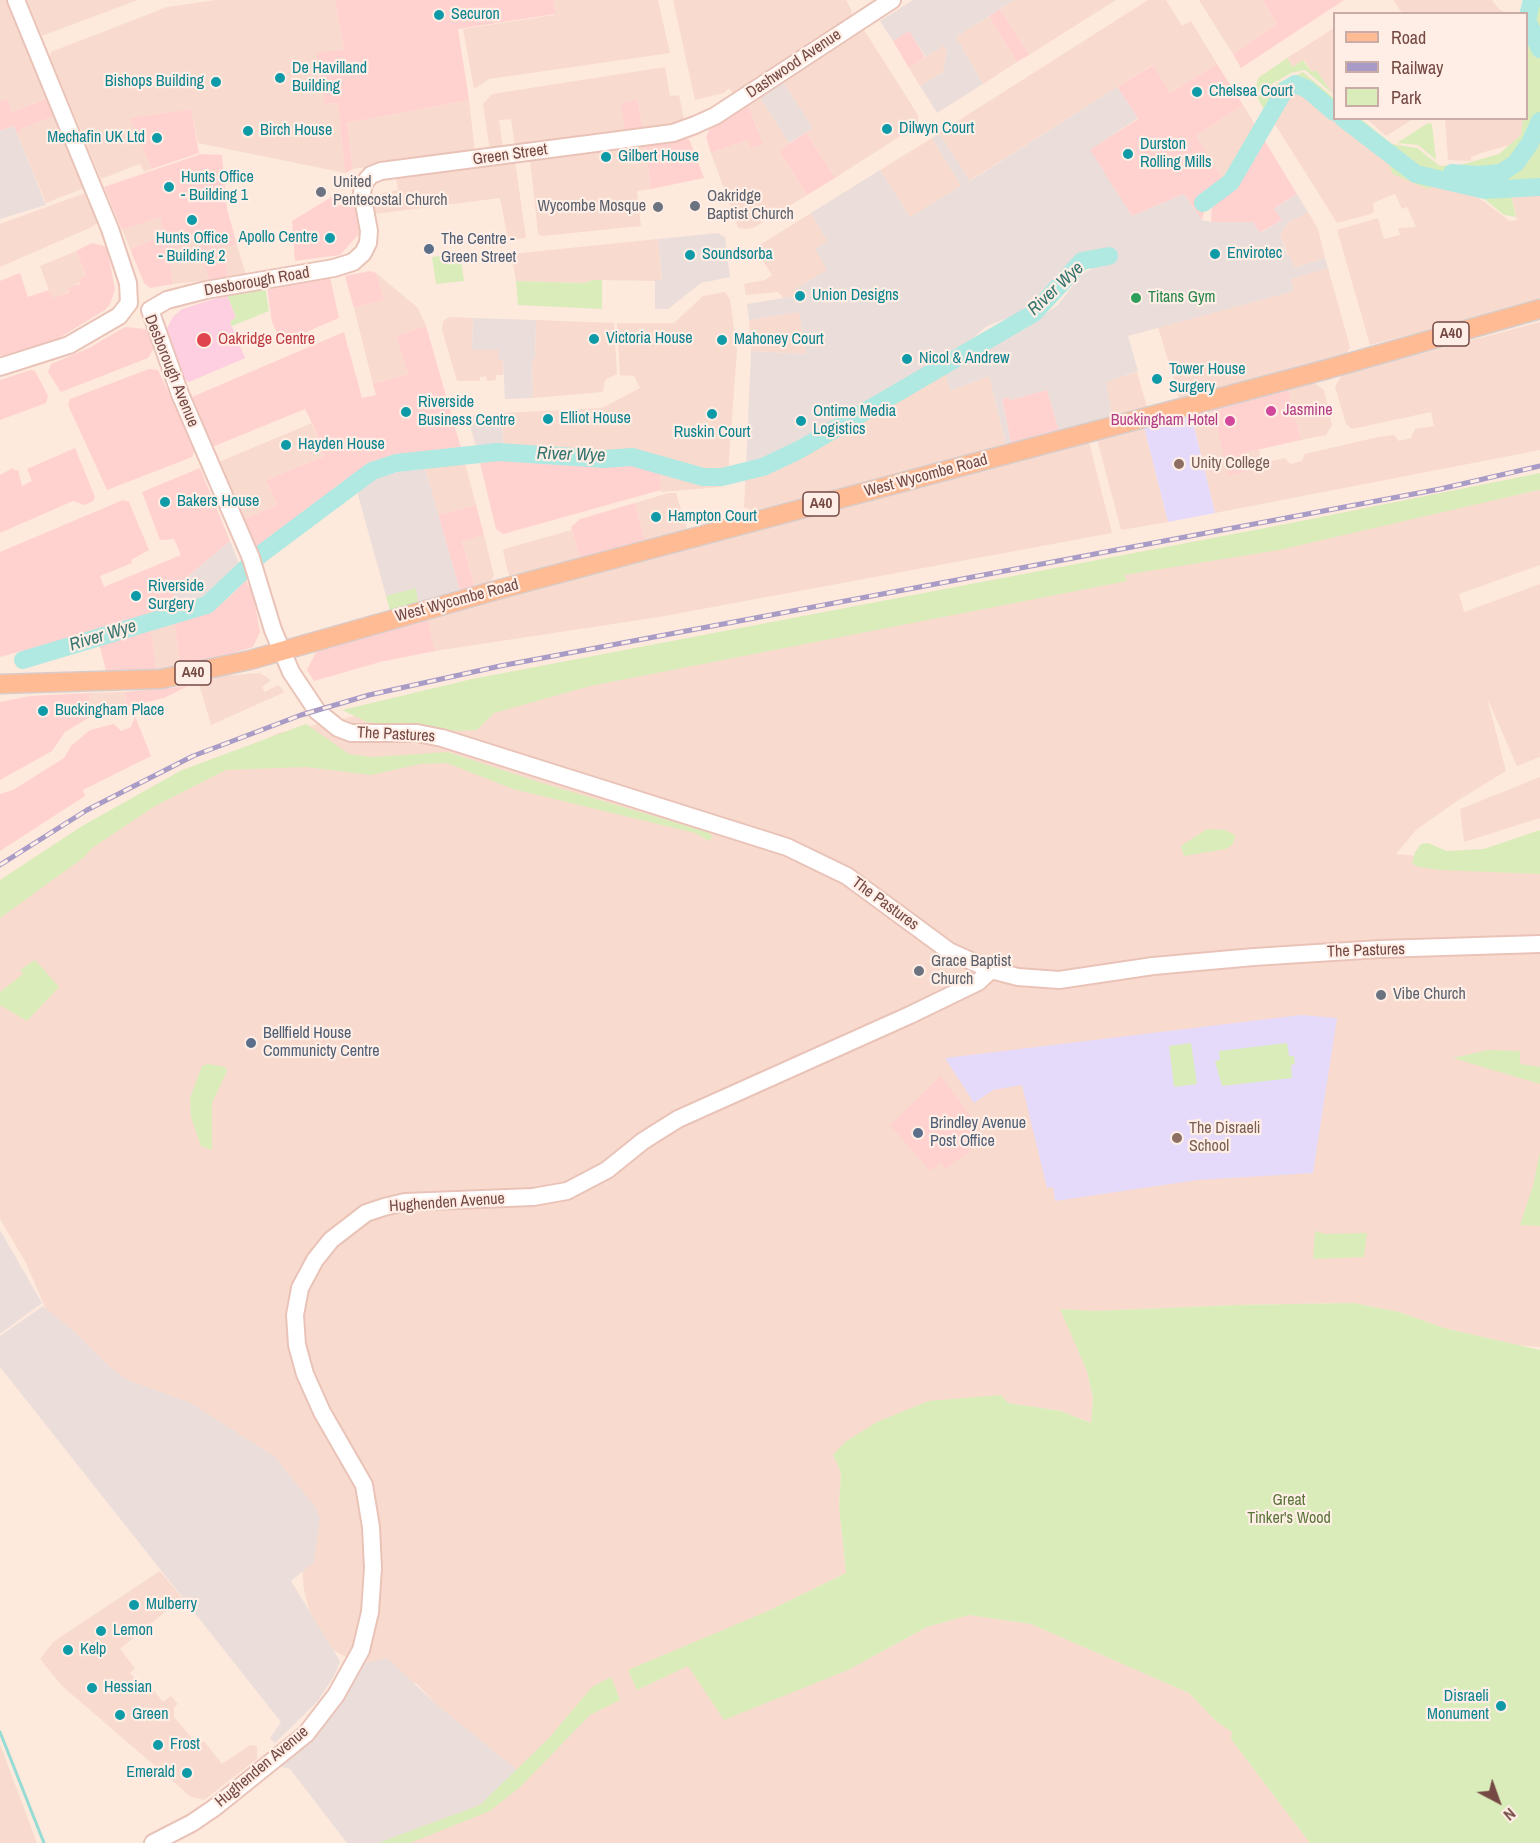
<!DOCTYPE html>
<html>
<head>
<meta charset="utf-8">
<style>
	body { margin:0 }
	#map { position:relative; width:1540px; height:1843px; overflow:hidden; background:#fee9dd; font-family:"Archivo Narrow",sans-serif }
	canvas { display:block }
	.legend { position:absolute; left:1333px; top:12px; width:195px; height:108px; box-sizing:border-box; background:#ffeee5; border:2px solid #c8aca5; margin:0; padding:8px 10px; list-style:none; font-size:18px; color:#754944 }
	.legend li { display:flex; align-items:center; gap:12px; height:30px }
	.legend b { width:30px; border:2px solid #c8aca5 }
	.north { position:absolute; left:1468px; top:1771px; width:60px; height:60px; -webkit-text-stroke:4px #ffeee5; paint-order:stroke; rotate:139deg; font-size:16px; font-weight:700; line-height:24px; text-align:center; color:#754944 }
	.north::after { content:''; display:block; margin:auto; width:21px; height:27px; background:#754944; clip-path:polygon(50% 0,100% 100%,50% 72%,0 100%) }
</style>
</head>
<body>
<div id="map">
<canvas width="1540" height="1843"></canvas>
<ul class="legend">
<li><b style="height:8px;background:#ffbb93"></b>Road</li>
<li><b style="height:8px;background:#a89cc6"></b>Railway</li>
<li><b style="height:16px;background:#dbecbb"></b>Park</li>
</ul>
<div class="north">N</div>
</div>
<script>
const ctx = document.querySelector('canvas').getContext('2d');
ctx.lineJoin = 'round';
function paint(path, color) { ctx.fillStyle = color; ctx.fill(path, 'evenodd'); }
const poly = rows => new Path2D(rows.map(r => 'M' + r).join(''));
function strokePath(path, color, width, dash) { ctx.strokeStyle = color; ctx.lineWidth = width; ctx.lineCap = dash ? 'butt' : 'round'; ctx.setLineDash(dash || []); ctx.stroke(path); }
function write(font, color, halo, rows, align = 'center') {
  ctx.font = font + ' "Archivo Narrow",sans-serif'; ctx.lineWidth = 4.5; ctx.setLineDash([]); ctx.textBaseline = 'middle'; ctx.strokeStyle = halo; ctx.fillStyle = color; for (const [text, x, y, turn = 0] of rows) {
    ctx.save(); ctx.translate(x, y); ctx.rotate((+turn || 0) * Math.PI / 180); ctx.textAlign = isNaN(turn) ? turn : align; if (halo) ctx.strokeText(text, 0, 0); ctx.fillText(text, 0, 0); ctx.restore();
  }
}
paint(poly([
	[0,0,9,0,50,97,12,112,7,100,0,102],
	[27,0,138,0,42,36],
	[216,0,335,0,344,49,333,50,325,104,338,103,345,173,198,143,191,109,131,118,152,169,144,172,140,164,101,179,50,57,51,52,167,7],
	[553,0,658,0,670,53,489,79,474,89,463,29,554,15],
	[673,0,846,0,852,11,850,20,733,94,729,88,724,93,695,100],
	[1014,0,1116,0,1029,55,1000,9],
	[1148,0,1166,0,1182,26,1191,21,1217,64,1170,93,1152,65,969,181,939,133],
	[1199,0,1263,0,1277,24,1233,54],
	[1393,0,1492,0,1499,9,1507,13,1402,13],
	[989,16,1017,62,983,84,956,37],
	[1334,28,1334,95,1316,70,1312,72,1304,60,1293,67,1287,58],
	[864,30,918,115,918,122,916,126,835,178,806,132,812,128,783,82],
	[944,45,947,51,943,72,920,86,909,68],
	[665,67,670,96,679,95,684,119,663,127,643,130,638,100,622,103,625,132,515,147,511,119,499,120,503,149,490,151,483,104,492,94],
	[1299,89,1310,94,1338,122,1414,178,1479,198,1510,221,1517,220,1510,191,1540,193,1540,301,1370,345,1337,230,1378,218,1384,239,1400,235,1398,228,1416,227,1407,207,1402,209,1395,194,1373,203,1374,211,1371,214,1337,223,1273,121,1286,97],
	[760,97,790,144,779,151,807,195,753,228,746,229,738,228,711,153,748,140,758,130,748,105],
	[469,100,475,152,353,169,347,123],
	[1243,105,1258,129,1237,168,1225,182,1196,136],
	[57,115,87,187,46,203,18,136,21,129],
	[1367,119,1413,119,1386,136],
	[1445,119,1526,119,1522,136,1517,143,1481,153,1471,157,1471,161,1448,160],
	[932,138,961,186,910,217,880,170],
	[645,145,651,189,637,191,641,226,542,236,538,234,530,159],
	[515,161,526,238,508,240,500,198,375,214,373,195,398,190,396,177],
	[88,192,99,220,94,226,0,267,0,224],
	[1308,212,1318,229,1325,258,1293,268,1280,234,1289,222],
	[811,213,827,241,828,270,796,288,797,296,783,298,778,292,746,295,744,284,765,280,772,275,755,248],
	[160,216,164,235,130,249,122,230],
	[198,236,209,280,173,284,168,249,185,246,188,238],
	[658,239,662,281,593,280,584,283,516,281,511,254],
	[237,245,246,275,228,277,222,248],
	[76,251,86,277,69,291,52,299,40,266],
	[1328,268,1350,347,1347,353,1179,398,1158,327,1293,291,1291,279],
	[376,273,418,308,426,326,396,336,408,374,373,384,354,308,384,300],
	[725,292,730,299,737,350,728,473,700,474,633,454,616,457,599,455,598,452,582,454,551,446,504,447,501,413,602,408,640,388,634,376,620,375,617,323,674,323,703,296],
	[799,312,807,354,751,351,749,320],
	[449,317,473,318,472,349,498,350,503,359,503,375,496,375,496,380,487,381,486,376,480,377,480,381,457,381,442,330,443,321],
	[536,320,614,323,617,374,605,380,603,392,533,398,532,359,535,358],
	[1540,322,1540,450,1215,513,1191,414,1213,409,1229,476,1242,453,1259,449,1262,463,1285,458,1290,464,1302,461,1305,454,1378,437,1394,435,1399,441,1411,438,1415,429,1434,426,1431,412,1352,429,1346,424,1335,387,1342,375],
	[945,371,950,391,989,376,1006,445,752,511,744,507,746,470,765,470,801,453,856,419],
	[1137,372,1147,407,1112,415,1105,382],
	[1313,382,1324,390,1332,425,1326,435,1301,440,1288,389],
	[312,423,324,456,266,480,277,505,242,520,218,466,219,462],
	[1144,427,1168,522,1121,530,1097,439],
	[1089,442,1112,533,659,617,435,651,427,618],
	[463,455,476,505,438,515,423,460],
	[660,469,696,480,726,481,721,487,661,492],
	[1540,490,1540,565,1459,594,1464,612,1540,584,1540,757,1517,766,1487,698,1506,771,1457,801,1416,830,1396,854,1534,867,1540,865,1540,1347,1517,1345,1444,1328,1399,1312,1353,1303,1235,1305,1095,1311,1061,1309,1087,1371,1093,1398,1092,1423,1061,1411,1008,1403,833,1455,841,1472,839,1506,846,1573,768,1611,637,1690,688,1666,832,1675,848,1670,927,1627,969,1615,1031,1624,1189,1693,1216,1721,1232,1732,1231,1739,1310,1843,378,1843,404,1834,436,1704,417,1684,360,1664,317,1642,304,1590,296,1496,150,1407,47,1312,26,1263,0,1219,0,902,160,794,278,733,454,694,1437,512],
	[668,493,676,493,687,529,645,541,635,503],
	[572,530,580,558,509,576,503,551,504,549],
	[484,535,494,576,490,583,475,587,462,540],
	[174,621,181,668,156,671,151,628],
	[260,673,271,680,262,687,265,692,278,685,285,692,211,725,199,684,222,676],
	[125,692,126,707,90,717,89,693],
	[1540,777,1540,818,1464,842,1460,809],
	[160,1571,182,1598,120,1649,135,1668,130,1673,142,1685,147,1682,163,1702,171,1696,178,1704,174,1707,174,1717,198,1745,204,1741,222,1764,250,1745,257,1746,257,1759,204,1800,191,1797,61,1685,40,1659,53,1642],
	[0,1744,37,1843,0,1843]
]), '#f8dbce');
paint(poly([
	[335,0,553,0,555,14,458,29,469,100,347,123,353,169,345,173,338,103,325,104,316,53,344,49],
	[1263,0,1344,0,1241,68,1233,54,1277,24],
	[1000,9,1029,55,1017,62,989,16],
	[909,30,925,57,909,68,893,41],
	[1217,64,1243,105,1196,136,1225,182,1212,193,1206,202,1202,220,1184,194,1132,216,1089,150,1138,119,1117,87,1153,65,1170,93],
	[50,97,57,115,21,129,18,136,14,126,0,131,0,102,7,99,12,112],
	[638,100,643,130,625,132,621,103],
	[748,105,763,144,751,148,748,140,711,153,706,137,709,130],
	[191,109,199,153,152,169,130,118],
	[806,132,835,178,807,195,779,151],
	[1263,138,1297,194,1275,208,1282,220,1259,233,1211,222,1212,206,1216,199,1235,183],
	[689,139,704,178,651,189,645,145],
	[201,154,222,155,227,209,237,245,222,248,228,277,209,280,197,236,188,238,185,246,168,249,173,284,150,288,144,283,130,249,164,235,160,217,122,230,104,187],
	[333,196,334,206,356,203,360,233,340,255,295,261,292,221],
	[92,243,107,247,115,290,110,304,105,310,54,341,44,343,45,347,8,358,0,355,0,281,20,273,28,297,49,290,53,298,69,292,68,288,80,284,79,279,86,276,76,251],
	[370,271,376,273,384,300,354,308,345,276],
	[330,277,339,318,281,343,272,322,267,286],
	[426,326,463,455,387,461,375,465,346,490,306,515,275,542,257,552,242,520,277,505,266,480,324,456,314,427,305,409,212,447,192,397,344,332,362,398,376,395,373,384,408,374,396,336],
	[125,327,146,329,154,348,148,358,61,392,48,372,51,364,89,348],
	[149,369,158,370,195,449,192,457,107,490,68,405,70,399],
	[31,370,35,371,48,396,46,403,0,420,0,380],
	[1047,389,1059,431,1011,443,1002,399,1009,396,1011,400],
	[1288,389,1301,440,1243,453,1247,471,1228,476,1213,409],
	[75,448,95,497,93,501,85,505,73,501,0,533,0,475,13,468,15,471,18,470,22,486,32,481,27,469],
	[533,455,560,459,645,464,660,469,661,490,503,534,496,529,480,463],
	[200,468,230,541,172,590,179,608,0,657,0,552,123,500,129,502,149,550,131,560,132,563,100,576,104,587,181,555,174,539,160,540,142,492],
	[635,503,645,541,580,558,571,527,580,519],
	[476,505,484,535,462,541,475,587,460,591,438,515],
	[246,580,253,595,260,632,253,647,181,668,174,621,203,612,228,598],
	[427,618,435,651,380,662,314,681,307,670,316,652,358,637],
	[151,628,156,671,107,675,99,643],
	[188,686,164,698,126,707,125,692],
	[89,693,90,717,65,732,52,751,0,780,0,702,30,696],
	[135,716,151,756,83,790,85,796,0,851,0,794,13,790,64,758,71,746,90,730,114,724,121,731,131,727],
	[941,1076,972,1118,970,1121,984,1140,946,1169,941,1163,930,1171,890,1125]
]), '#ffd2d0');
paint(poly([
	[913,0,1014,0,956,37,983,84,937,113,920,86,943,72,947,51,943,46,926,57,909,31,893,41,880,21],
	[783,82,813,128,789,143,760,97],
	[1117,87,1138,118,1090,150,1132,216,1184,194,1202,220,1211,222,1253,222,1260,233,1282,220,1274,209,1297,194,1308,212,1289,222,1280,234,1287,255,1290,256,1294,268,1325,258,1328,268,1291,279,1294,291,1128,336,1138,371,1106,382,1112,415,1059,431,1047,390,1010,400,1009,397,1002,399,1011,443,1006,445,989,376,950,391,945,371,1009,331,1020,328,1040,315,1036,307,987,326,952,356,835,424,766,461,746,468,751,351,806,354,799,312,749,320,747,304,796,296,795,289,827,270,815,249,827,241,811,213,880,170,910,217,961,186,932,138,939,133,970,181],
	[1104,255,1106,260,1080,276,1058,305,1046,313,1040,303,1051,297,1084,259],
	[14,126,46,205,0,219,0,131],
	[718,233,725,237,730,277,701,283,668,309,655,309,655,280,662,280,658,239],
	[473,318,536,320,535,359,532,359,533,398,505,399,503,360,498,359,498,350,472,350],
	[501,413,504,447,478,453,467,416],
	[424,465,460,591,390,610,356,488,366,481],
	[230,541,242,571,216,594,179,608,172,590],
	[0,1230,42,1303,0,1334],
	[43,1306,76,1333,110,1367,128,1380,191,1403,275,1457,315,1507,320,1519,314,1562,291,1581,340,1661,335,1674,318,1701,275,1743,270,1738,281,1722,0,1367,0,1336],
	[387,1658,436,1704,517,1770,480,1805,378,1843,347,1843,290,1769,278,1766,360,1664]
]), '#ebdeda');
paint(poly([
	[1191,414,1215,513,1168,522,1144,427],
	[1301,1015,1337,1018,1313,1173,1198,1180,1055,1201,1053,1187,1047,1188,1022,1085,993,1090,974,1103,945,1058]
]), '#e6dafa');
paint(poly([
	[227,295,236,318,230,322,245,358,189,382,184,379,166,330,173,317,182,309]
]), '#fdcfe0');
paint(poly([
	[1528,0,1540,0,1540,184,1477,188,1449,178,1428,189,1393,174,1386,158,1339,119,1361,119,1392,144,1417,148,1440,166,1460,165,1499,154,1521,135,1523,119,1526,118,1527,18,1531,18,1534,12,1522,12,1522,5],
	[1287,58,1293,67,1303,60,1312,72,1316,70,1333,94,1305,70,1291,73,1258,92,1255,91,1258,78],
	[1303,72,1334,98,1334,115,1296,86,1283,96,1272,124,1257,97,1280,82],
	[1428,123,1432,124,1436,160,1418,145,1397,143],
	[1508,188,1510,191,1516,217,1504,215,1478,194],
	[460,253,464,281,436,284,432,257],
	[593,280,602,280,602,309,518,305,516,281,584,283],
	[265,286,269,311,232,326,230,322,236,317,227,295],
	[1540,473,1540,490,1534,491,1279,550,1124,575,1127,581,590,686,494,713,477,730,458,731,367,722,342,710,472,679,1286,524],
	[416,588,418,603,390,610,386,596],
	[306,724,349,754,372,757,448,752,545,784,708,832,713,837,709,841,695,833,513,789,447,763,420,764,371,775,306,767,226,770,155,806,92,848,83,858,0,918,0,880,82,826,182,770],
	[1207,829,1225,830,1235,835,1233,844,1226,849,1184,856,1181,846],
	[1540,830,1540,874,1440,870,1418,867,1412,863,1415,852,1421,844,1428,843,1447,851,1484,849],
	[35,960,59,987,27,1021,0,1005,0,992,23,974,20,970],
	[1191,1043,1197,1084,1174,1087,1169,1046],
	[1287,1043,1289,1056,1294,1056,1295,1064,1291,1065,1292,1078,1222,1086,1215,1061,1220,1060,1219,1051],
	[1488,1050,1520,1051,1520,1064,1540,1067,1540,1084,1453,1058],
	[208,1064,225,1067,227,1071,212,1103,212,1150,201,1146,191,1117,190,1098,202,1066],
	[1540,1152,1540,1226,1520,1225,1533,1186],
	[1315,1231,1325,1234,1367,1233,1364,1257,1313,1259],
	[1353,1303,1399,1312,1444,1328,1540,1350,1540,1843,1310,1843,1231,1739,1232,1732,1216,1721,1189,1693,1031,1624,969,1615,927,1627,848,1670,724,1720,688,1666,637,1690,628,1670,768,1611,846,1573,839,1506,841,1472,833,1455,845,1442,877,1422,929,1401,1001,1395,1008,1403,1061,1411,1091,1423,1093,1398,1087,1371,1060,1309,1095,1311,1235,1305],
	[611,1677,620,1700,590,1715,520,1787,490,1811,410,1843,378,1843,480,1805,549,1738,592,1687]
]), '#dbecbb');
strokePath(poly([
	[0,1732,44,1843]
]), '#96dbd4', 3);
strokePath(poly([
	[1532,0,1527,20,1540,49],
	[1343,118,1416,174,1485,190,1540,187],
	[1452,173,1479,175,1501,173,1516,163,1530,143,1540,121],
	[1203,203,1231,182,1284,91,1295,84,1307,89,1334,112],
	[23,660,207,605,261,554,372,471,396,463,498,452,605,459,632,457,703,477,722,477,763,467,799,450,1034,313,1082,261,1109,256]
]), '#b0e8e2', 18);
const secondary = poly([
	[16,0,110,229,128,283,129,303],
	[150,310,180,394,251,558,273,630,291,672,317,711,338,728,351,733,417,733,442,738,787,847,847,876,949,951,991,970,1018,977,1059,980,1153,966,1254,957,1380,949,1540,944],
	[150,310,167,300,206,290,334,268,353,262,363,253,368,243,369,231,362,193,364,183,371,175,381,171,673,133,695,125,715,116,892,0],
	[0,367,69,345,119,316,129,303],
	[153,1843,192,1823,214,1808,306,1734,336,1695,361,1650,370,1612,373,1568,371,1527,364,1485,322,1412,305,1374,297,1345,295,1315,300,1288,315,1260,331,1240,366,1213,384,1207,405,1202,533,1197,567,1191,607,1170,643,1141,678,1119,910,1015,978,982,991,970]
]);
const primary = poly([
	[0,684,161,679,250,660,504,588,1324,370,1540,309]
]);
strokePath(secondary, '#eac3b8', 20);
strokePath(primary, '#d8cccb', 21);
strokePath(secondary, '#fff', 16);
strokePath(primary, '#ffbb93', 18);
const rail = poly([
	[0,865,87,810,193,756,301,715,369,695,500,666,1440,489,1540,466]
]);
strokePath(rail, '#a89cc6', 5);
strokePath(rail, '#ffeee5', 3, [9]);
for (const [x, y, r, color] of [
	[439,15,6,"#0f9aa8"],
	[280,78,6,"#0f9aa8"],
	[216,82,6,"#0f9aa8"],
	[1197,92,6,"#0f9aa8"],
	[887,129,6,"#0f9aa8"],
	[248,131,6,"#0f9aa8"],
	[157,138,6,"#0f9aa8"],
	[1128,154,6,"#0f9aa8"],
	[606,157,6,"#0f9aa8"],
	[169,187,6,"#0f9aa8"],
	[321,192,6,"#6b7280"],
	[695,206,6,"#6b7280"],
	[658,207,6,"#6b7280"],
	[192,220,6,"#0f9aa8"],
	[330,238,6,"#0f9aa8"],
	[429,249,6,"#5c6f8a"],
	[1215,254,6,"#0f9aa8"],
	[690,255,6,"#0f9aa8"],
	[800,296,6,"#0f9aa8"],
	[1136,298,6,"#2e9e5b"],
	[594,339,6,"#0f9aa8"],
	[204,340,8,"#e0444e"],
	[722,340,6,"#0f9aa8"],
	[907,359,6,"#0f9aa8"],
	[1157,379,6,"#0f9aa8"],
	[1271,411,6,"#d1479c"],
	[406,412,6,"#0f9aa8"],
	[712,414,6,"#0f9aa8"],
	[548,419,6,"#0f9aa8"],
	[801,421,6,"#0f9aa8"],
	[1230,421,6,"#d1479c"],
	[286,445,6,"#0f9aa8"],
	[1179,464,6,"#8d6e63"],
	[165,502,6,"#0f9aa8"],
	[656,517,6,"#0f9aa8"],
	[136,596,6,"#0f9aa8"],
	[43,711,6,"#0f9aa8"],
	[919,971,6,"#6b7280"],
	[1381,995,6,"#6b7280"],
	[251,1043,6,"#5c6f8a"],
	[918,1133,6,"#5c6f8a"],
	[1177,1138,6,"#8d6e63"],
	[134,1605,6,"#0f9aa8"],
	[101,1631,6,"#0f9aa8"],
	[68,1650,6,"#0f9aa8"],
	[92,1688,6,"#0f9aa8"],
	[1501,1706,6,"#0f9aa8"],
	[120,1715,6,"#0f9aa8"],
	[158,1745,6,"#0f9aa8"],
	[187,1773,6,"#0f9aa8"]
]) { const dot = new Path2D(); dot.arc(x, y, r, 0, 2 * Math.PI); ctx.fillStyle = color; ctx.fill(dot); strokePath(dot, '#ffeee5', 2); }
for (const [x, y, w] of [
	[1451,334,36],
	[821,504,36],
	[193,673,36]
]) { const box = new Path2D(); box.roundRect(x - w / 2, y - 12, w, 24, 4.5); ctx.fillStyle = '#ffeee5'; ctx.fill(box); strokePath(box, '#754944', 1.5); }
write('bold 15px', '#754944', null, [
	["A40",1451,334],
	["A40",821,504],
	["A40",193,673]
]);
write('16px', '#0d838f', '#ffeee5', [
	["Securon",451,15],
	["De Havilland",292,69],
	["Building",292,87],
	["Bishops Building",204,82,"right"],
	["Chelsea Court",1209,92],
	["Dilwyn Court",899,129],
	["Birch House",260,131],
	["Mechafin UK Ltd",145,138,"right"],
	["Durston",1140,145],
	["Rolling Mills",1140,163],
	["Gilbert House",618,157],
	["Hunts Office",181,178],
	["- Building 1",181,196],
	["Apollo Centre",318,238,"right"],
	["Hunts Office",192,239,"center"],
	["- Building 2",192,257,"center"],
	["Envirotec",1227,254],
	["Soundsorba",702,255],
	["Union Designs",812,296],
	["Victoria House",606,339],
	["Mahoney Court",734,340],
	["Nicol & Andrew",919,359],
	["Tower House",1169,370],
	["Surgery",1169,388],
	["Riverside",418,403],
	["Business Centre",418,421],
	["Ontime Media",813,412],
	["Logistics",813,430],
	["Elliot House",560,419],
	["Ruskin Court",712,433,"center"],
	["Hayden House",298,445],
	["Bakers House",177,502],
	["Hampton Court",668,517],
	["Riverside",148,587],
	["Surgery",148,605],
	["Buckingham Place",55,711],
	["Mulberry",146,1605],
	["Lemon",113,1631],
	["Kelp",80,1650],
	["Hessian",104,1688],
	["Disraeli",1489,1697,"right"],
	["Monument",1489,1715,"right"],
	["Green",132,1715],
	["Frost",170,1745],
	["Emerald",175,1773,"right"]
], 'left');
write('16px', '#754944', '#ffeee5', [
	["Dashwood Avenue",794,64,-34],
	["Green Street",510,155,-8],
	["Desborough Road",257,282,-10],
	["Desborough Avenue",171,371,68],
	["West Wycombe Road",926,476,-15],
	["West Wycombe Road",457,601,-15],
	["The Pastures",396,735,3],
	["The Pastures",885,904,36],
	["The Pastures",1366,951,-2],
	["Hughenden Avenue",447,1203,-4],
	["Hughenden Avenue",262,1767,-40]
]);
write('16px', '#5b616d', '#ffeee5', [
	["United",333,183],
	["Pentecostal Church",333,201],
	["Oakridge",707,197],
	["Baptist Church",707,215],
	["Wycombe Mosque",646,207,"right"],
	["Grace Baptist",931,962],
	["Church",931,980],
	["Vibe Church",1393,995]
], 'left');
write('16px', '#4e5e75', '#ffeee5', [
	["The Centre -",441,240],
	["Green Street",441,258],
	["Bellfield House",263,1034],
	["Communicty Centre",263,1052],
	["Brindley Avenue",930,1124],
	["Post Office",930,1142]
], 'left');
write('16px', '#27864d', '#ffeee5', [
	["Titans Gym",1148,298]
], 'left');
write('16px', '#be3a42', '#ffeee5', [
	["Oakridge Centre",218,340]
], 'left');
write('16px', '#b23c85', '#ffeee5', [
	["Jasmine",1283,411],
	["Buckingham Hotel",1218,421,"right"]
], 'left');
write('16px', '#785e54', '#ffeee5', [
	["Unity College",1191,464],
	["The Disraeli",1189,1129],
	["School",1189,1147]
], 'left');
write('16px', '#5a7639', '#ffeee5', [
	["Great",1289,1501],
	["Tinker's Wood",1289,1519]
]);
write('italic 18px', '#357570', '#ffeee5', [
	["River Wye",1056,289,-43],
	["River Wye",571,455,2],
	["River Wye",103,636,-17]
]);
</script>
</body>
</html>
